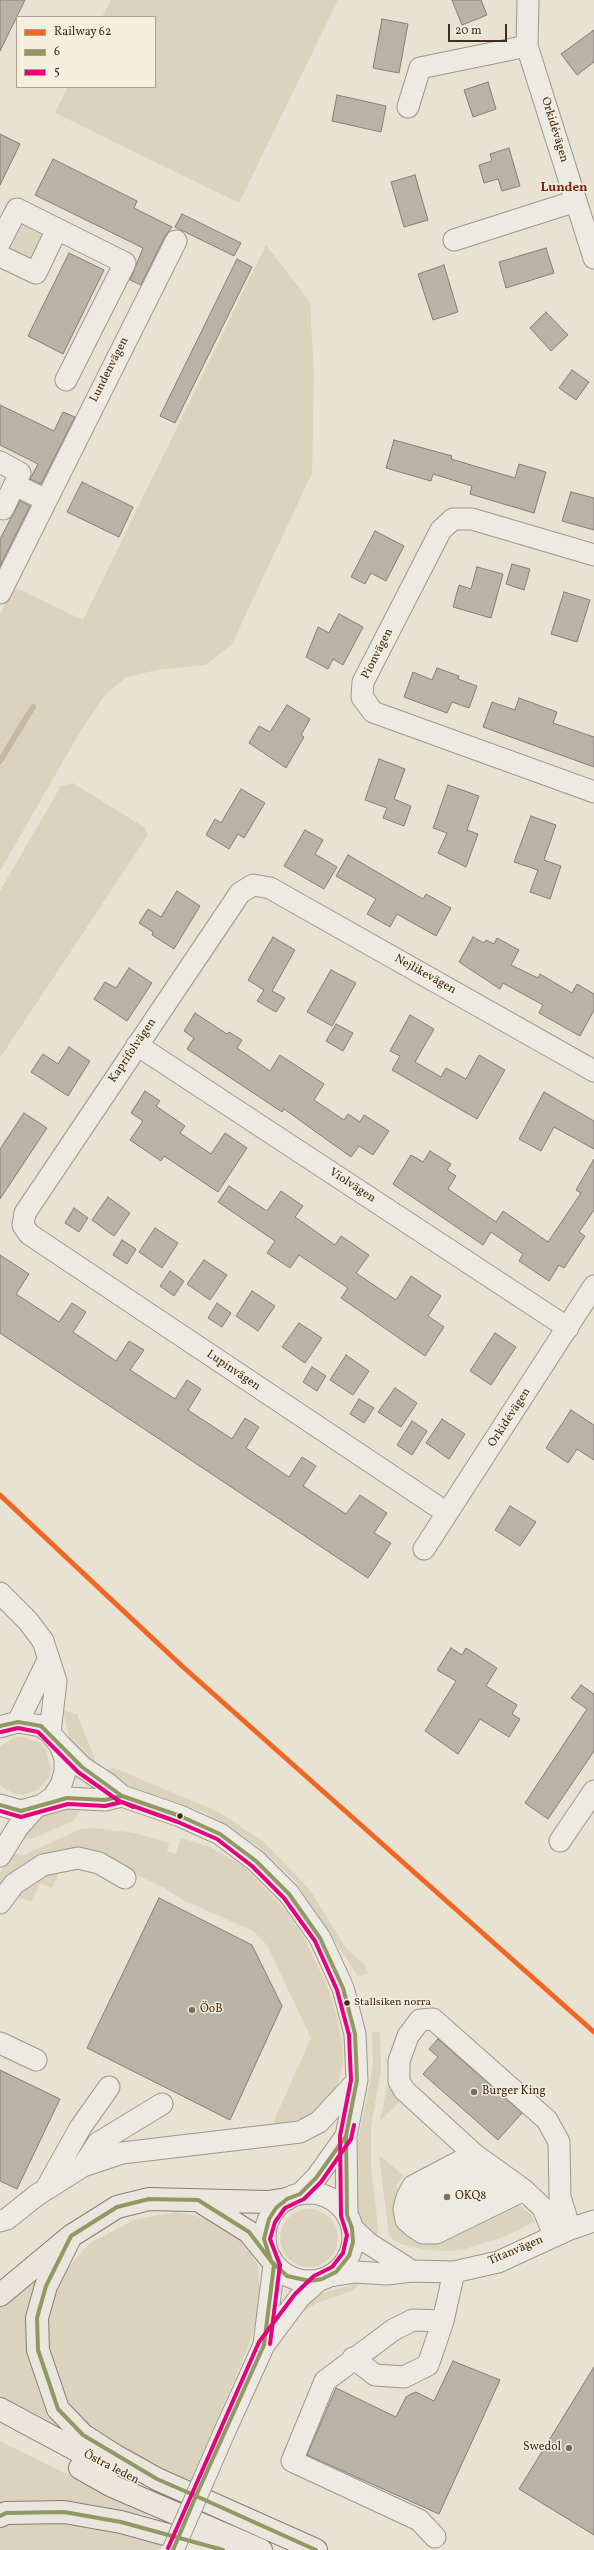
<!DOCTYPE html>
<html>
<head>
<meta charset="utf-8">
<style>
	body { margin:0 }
	#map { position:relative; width:594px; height:2550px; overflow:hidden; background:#e8e2d3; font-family:Vollkorn,serif }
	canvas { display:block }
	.legend { position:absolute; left:16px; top:16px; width:140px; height:72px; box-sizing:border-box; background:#f5eedd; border:1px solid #ada08f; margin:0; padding:5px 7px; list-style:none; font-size:12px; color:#402c1b }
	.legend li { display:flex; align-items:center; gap:8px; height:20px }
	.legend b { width:20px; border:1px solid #ada08f }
	.scale { position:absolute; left:448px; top:24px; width:59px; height:18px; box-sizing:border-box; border:2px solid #402c1b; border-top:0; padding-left:5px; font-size:12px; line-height:14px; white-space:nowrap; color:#402c1b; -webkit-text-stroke:3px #f5eedd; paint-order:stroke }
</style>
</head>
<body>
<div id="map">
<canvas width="594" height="2550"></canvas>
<ul class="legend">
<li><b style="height:5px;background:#f26522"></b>Railway 62</li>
<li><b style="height:5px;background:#909962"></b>6</li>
<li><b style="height:5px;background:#e5007d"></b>5</li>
</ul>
<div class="scale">20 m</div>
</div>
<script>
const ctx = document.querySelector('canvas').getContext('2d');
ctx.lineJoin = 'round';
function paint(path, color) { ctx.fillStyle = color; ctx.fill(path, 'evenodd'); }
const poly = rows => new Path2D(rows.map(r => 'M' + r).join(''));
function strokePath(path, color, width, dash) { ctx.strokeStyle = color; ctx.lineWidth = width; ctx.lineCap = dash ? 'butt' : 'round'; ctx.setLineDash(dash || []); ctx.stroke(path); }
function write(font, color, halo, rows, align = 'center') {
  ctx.font = font + ' Vollkorn,serif'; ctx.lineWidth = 3; ctx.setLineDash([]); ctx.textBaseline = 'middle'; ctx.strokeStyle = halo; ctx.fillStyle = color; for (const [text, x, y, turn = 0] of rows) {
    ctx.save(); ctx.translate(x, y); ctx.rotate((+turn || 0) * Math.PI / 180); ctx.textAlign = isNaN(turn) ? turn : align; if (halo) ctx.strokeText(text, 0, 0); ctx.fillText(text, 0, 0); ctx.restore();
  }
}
paint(poly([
	[111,0,338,0,239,203,55,113,68,87,155,87,155,17,102,17],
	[14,221,45,227,38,262,5,253],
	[266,245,310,302,314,375,312,473,232,644,206,665,156,670,125,678,105,695,80,732,0,871,0,614,14,587,83,620],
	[73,783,144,827,148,835,0,1058,0,891,61,786],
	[63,1710,77,1714,95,1759,94,1764,71,1745],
	[23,1737,40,1743,46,1750,51,1768,49,1777,38,1790,23,1795,14,1794,0,1785,0,1747,13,1738],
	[114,1768,219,1812,265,1843,310,1890,346,1948,365,1965,369,1973,358,1976,294,1880,256,1845,204,1812,121,1784,108,1776,108,1769],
	[64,1808,81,1808,74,1820,37,1837,23,1840,18,1838,36,1820,49,1812],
	[95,1828,135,1833,169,1843,167,1851,176,1854,181,1838,208,1846,243,1866,284,1908,303,1936,327,1985,336,2013,342,2043,343,2061,338,2086,312,2114,277,2127,272,2125,311,2038,267,1945,253,1931,183,1900,164,1888,87,1850,78,1848,60,1850,39,1858,11,1873,0,1888,0,1873,12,1854,23,1855,81,1829],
	[58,1871,59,1874,52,1888,40,1883,31,1902,17,1896,36,1879],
	[380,2031,381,2071,371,2126,371,2166,378,2227,377,2241,363,2225,359,2215,356,2205,355,2156,373,2067,372,2033],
	[387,2086,402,2100,380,2121,382,2112],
	[379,2155,404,2176,397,2185,395,2206,463,2225,466,2231,478,2225,476,2220,492,2213,495,2217,503,2213,501,2209,516,2203,531,2214,535,2222,503,2237,465,2249,450,2251,427,2250,400,2244,393,2240,389,2235],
	'280 2238a29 29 0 1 1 58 0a29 29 0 1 1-58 0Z',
	[178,2212,213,2220,244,2241,257,2263,260,2290,257,2318,247,2350,191,2480,149,2466,90,2430,67,2404,54,2377,47,2341,50,2309,65,2271,90,2243,136,2219],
	[38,2276,29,2356,39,2393,49,2410,68,2435,0,2405,0,2306],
	[362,2282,353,2290,315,2304,294,2319,295,2313,320,2294],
	[0,2441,122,2501,150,2513,148,2515,120,2512,41,2500,0,2504],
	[31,2518,165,2537,160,2550,0,2550,0,2524]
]), '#dcd3be');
strokePath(poly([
	[0,761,33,707]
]), '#c4b8a3', 6);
const building = poly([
	[0,0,25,0,0,51,0,0],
	[452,0,481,0,487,15,462,25,452,0],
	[382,19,408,24,399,73,373,68,382,19],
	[594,30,594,62,577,75,561,54,594,30],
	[488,82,496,109,473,117,464,90,488,82],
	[337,95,386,106,381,132,332,121,337,95],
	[0,134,20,144,0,185,0,134],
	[509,148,520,186,502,191,498,179,484,183,479,165,492,161,490,154,509,148],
	[53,159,137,201,134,208,172,227,165,236,141,285,130,280,143,248,35,195,53,159],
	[415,175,428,220,404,227,391,182,415,175],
	[182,214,241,243,234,256,175,227,182,214],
	[546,248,554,273,506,288,499,262,546,248],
	[69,253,104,270,63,354,28,336,69,253],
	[237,259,252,267,175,423,160,416,237,259],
	[444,265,458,312,433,320,418,274,444,265],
	[546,312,568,335,551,351,530,328,546,312],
	[572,370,589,382,576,400,559,388,572,370],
	[0,405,54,431,63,412,75,417,41,484,30,479,38,464,0,445,0,405],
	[394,440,452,456,451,459,515,478,519,464,546,472,534,513,470,494,472,486,433,474,431,481,386,468,394,440],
	[82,482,133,507,119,537,67,512,82,482],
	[571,492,594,498,594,530,562,521,571,492],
	[20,501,30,506,0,566,0,539,20,501],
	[375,531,404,546,386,581,371,573,365,584,351,577,375,531],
	[512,564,530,569,524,590,506,584,512,564],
	[477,567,503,574,491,618,453,607,459,585,471,589,477,567],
	[564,592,590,600,577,642,551,634,564,592],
	[339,614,363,627,343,665,333,659,328,669,306,657,318,627,329,633,339,614],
	[437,668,459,676,458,679,477,686,469,708,452,702,447,713,404,697,413,672,432,680,437,668],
	[519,698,557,712,553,723,594,737,594,767,483,727,492,702,515,710,519,698],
	[287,705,310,719,301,735,304,737,286,768,249,743,259,726,270,732,287,705],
	[379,759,405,769,394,799,411,806,404,826,383,818,387,808,365,800,379,759],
	[448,785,479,796,467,830,478,834,466,867,438,853,447,833,433,828,448,785],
	[241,789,265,803,244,838,238,834,229,849,206,835,215,819,221,823,241,789],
	[531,816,556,825,544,860,561,866,550,899,530,892,538,870,514,862,531,816],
	[305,830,323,840,315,854,337,867,324,889,284,866,305,830],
	[348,855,423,899,426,894,451,908,436,936,397,914,390,927,367,914,376,899,336,876,348,855],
	[177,891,200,906,174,949,152,935,153,932,139,923,148,909,161,917,177,891],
	[273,937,295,950,272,991,285,998,276,1012,257,1001,264,990,248,980,273,937],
	[473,937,484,943,486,940,494,944,497,938,519,950,511,965,538,978,540,974,572,993,577,984,594,994,594,1010,580,1036,539,1013,543,1005,503,983,500,989,459,962,473,937],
	[129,968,152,983,127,1021,94,999,105,982,116,988,129,968],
	[331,970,356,983,332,1026,307,1012,331,970],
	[195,1013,227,1034,229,1032,242,1040,237,1048,270,1071,280,1055,324,1084,314,1100,344,1120,348,1114,360,1122,364,1115,389,1131,373,1155,359,1146,351,1157,284,1109,282,1112,187,1049,194,1038,184,1031,195,1013],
	[410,1015,434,1029,415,1062,441,1077,446,1068,466,1079,479,1055,505,1070,477,1119,392,1070,400,1056,390,1051,410,1015],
	[336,1024,353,1033,343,1051,326,1041,336,1024],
	[69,1047,90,1061,68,1096,31,1072,43,1054,58,1064,69,1047],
	[145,1091,160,1101,156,1106,185,1126,180,1133,211,1154,225,1133,247,1148,218,1192,164,1156,161,1161,130,1140,143,1121,131,1113,145,1091],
	[544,1092,594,1121,594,1149,554,1127,541,1151,519,1139,544,1092],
	[24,1113,47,1128,0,1199,0,1149,24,1113],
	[430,1151,451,1164,447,1170,456,1176,448,1189,496,1222,503,1211,548,1242,581,1193,576,1190,594,1159,594,1210,579,1232,585,1236,564,1268,559,1265,549,1281,519,1261,523,1254,491,1232,483,1245,393,1184,411,1155,423,1162,430,1151],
	[229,1186,267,1211,281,1191,303,1206,295,1217,335,1245,341,1236,369,1255,356,1273,396,1300,411,1276,441,1296,428,1316,444,1327,425,1356,341,1298,348,1288,299,1255,290,1268,267,1253,275,1241,218,1202,229,1186],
	[108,1197,130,1213,114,1236,92,1220,108,1197],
	[74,1208,88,1218,79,1232,65,1223,74,1208],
	[155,1228,178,1243,162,1268,139,1252,155,1228],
	[122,1240,136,1249,127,1264,113,1255,122,1240],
	[0,1255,29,1274,16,1294,59,1322,72,1303,86,1312,73,1332,116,1361,129,1341,144,1350,130,1370,175,1399,187,1380,201,1389,188,1410,232,1439,245,1418,259,1427,246,1448,289,1477,302,1457,316,1466,303,1486,346,1514,360,1495,387,1513,374,1533,391,1543,368,1578,0,1333,0,1255],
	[204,1260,227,1275,210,1300,187,1284,204,1260],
	[170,1271,184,1281,174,1296,160,1286,170,1271],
	[252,1291,275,1306,258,1331,236,1316,252,1291],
	[217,1303,231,1313,222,1327,208,1318,217,1303],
	[299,1323,322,1338,305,1363,282,1347,299,1323],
	[495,1333,516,1347,491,1385,470,1371,495,1333],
	[346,1355,369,1371,353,1395,330,1380,346,1355],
	[312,1367,326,1376,317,1391,303,1382,312,1367],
	[395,1388,417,1403,401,1427,378,1412,395,1388],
	[359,1399,374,1408,364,1423,350,1414,359,1399],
	[571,1410,594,1425,594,1460,577,1449,568,1463,546,1448,571,1410],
	[442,1419,465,1434,449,1459,426,1443,442,1419],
	[412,1421,427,1431,412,1455,397,1445,412,1421],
	[510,1506,536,1522,520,1546,495,1530,510,1506],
	[451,1648,462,1655,466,1648,497,1668,486,1686,517,1705,512,1714,520,1719,509,1737,480,1719,458,1754,425,1731,456,1681,437,1670,451,1648],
	[581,1685,594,1694,594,1751,548,1819,525,1803,587,1709,571,1698,581,1685],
	[159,1898,252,1945,282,2006,230,2120,87,2048,159,1898],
	[438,2039,522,2113,498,2140,423,2074,438,2057,429,2049,438,2039],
	[0,2070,60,2099,17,2189,0,2181,0,2070],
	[453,2361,500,2380,439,2514,307,2455,336,2388,396,2417,406,2397,411,2394,416,2392,434,2401,453,2361],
	[594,2367,594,2535,519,2489,594,2367]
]);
paint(building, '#b8b2a7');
strokePath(building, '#857e74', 1);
const minor = poly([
	[528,0,527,46,594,258],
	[408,107,420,68,527,46],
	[454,240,576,201],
	[0,242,17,209,125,263,66,380],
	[0,256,36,273,57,229],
	[0,462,20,473,3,509,0,507],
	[15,485,46,500],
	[594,555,472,519,453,519,441,530,363,682,362,697,373,712,594,792],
	[0,593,176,241],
	[137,1045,568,1328],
	[447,1513,29,1234,23,1225,25,1213,240,893,253,885,270,888,594,1071],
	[424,1549,594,1286],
	[0,1593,28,1621,43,1641,56,1681,50,1733],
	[18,1722,48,1660],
	[0,1727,18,1722,41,1726,50,1733,60,1745,65,1758,65,1772,61,1785,53,1797,42,1805,21,1811,0,1805],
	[60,1745,82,1767,108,1784,122,1796,180,1816,220,1834,256,1861,289,1894,320,1938,343,1988,355,2034,357,2080,346,2136,347,2215],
	[42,1805,67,1798,105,1800,122,1796],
	[560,1841,594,1791],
	[0,1856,18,1827,34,1809],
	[0,1903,14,1884,43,1865,78,1858,99,1863,125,1878],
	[0,2043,36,2060],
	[474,2154,413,2186,407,2197,404,2209,406,2220,414,2227,423,2233,436,2233,524,2190],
	[83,2166,98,2143,162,2104],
	[47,2187,80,2128,109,2087],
	'265 2237a44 44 0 1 1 88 0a44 44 0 1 1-88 0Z',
	[300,2194,316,2178,346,2136],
	[404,2209,489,2165],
	[0,2221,7,2219,37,2195,83,2166,122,2153,300,2132,319,2122,356,2082],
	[414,2227,507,2178],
	[352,2228,368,2243,412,2271],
	[554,2235,543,2208,524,2190,474,2154,404,2090,399,2081,399,2061,408,2036,420,2020,433,2019,547,2120,559,2142,560,2197,570,2229],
	[330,2276,355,2272,387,2274,412,2271,454,2272,498,2262,570,2229,594,2221],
	[264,2344,274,2265],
	[353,2358,375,2375,404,2377,428,2365,443,2321],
	[224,2433,264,2345,299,2298,318,2281],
	[435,2537,419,2520,292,2461,325,2381,393,2330,413,2320,443,2321,454,2272]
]);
const highway = poly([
	[201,2202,249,2232,270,2258],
	[71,2236,46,2286,37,2318,38,2350,58,2409,83,2435,114,2455,157,2479,316,2550],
	[0,2295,71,2236,117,2207,149,2199,268,2202,287,2199],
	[0,2409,110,2468],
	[80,2468,112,2486,261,2550],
	[0,2516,6,2513,64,2512,121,2522,223,2550]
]);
strokePath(minor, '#9d978d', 23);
strokePath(highway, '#857e74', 24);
strokePath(minor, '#eceae2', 21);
strokePath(highway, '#eae5dd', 22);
const minorBridge = poly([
	[173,2550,224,2433]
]);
strokePath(minorBridge, '#9d978d', 23, []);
strokePath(minorBridge, '#eceae2', 21);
strokePath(poly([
	[0,1726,18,1722,41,1726,82,1767,122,1796],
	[122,1796,180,1816],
	[122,1796,180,1816],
	[0,1805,21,1811,67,1798,105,1800,122,1796],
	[180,1816,220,1834,256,1861,289,1894,320,1938,343,1988],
	[343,1988,355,2034],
	[343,1988,355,2034],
	[346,2136,347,2215,352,2228,353,2242,349,2256,336,2272,322,2279,310,2281,287,2276,271,2261,264,2239,269,2219,276,2208,287,2199,300,2194,316,2178,346,2136],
	[346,2136,357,2080,355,2034],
	[149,2199,198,2200,249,2232,274,2265,264,2345,196,2496,157,2479,83,2435,58,2409,38,2350,37,2318,46,2286,71,2236,117,2207,149,2199],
	[196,2496,316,2550],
	[0,2516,6,2513,64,2512,121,2522,223,2550],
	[173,2550,196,2496]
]), '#909962', 4);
strokePath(poly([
	[1,1732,18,1728,38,1732,78,1772,119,1801,178,1822,217,1839,252,1866,284,1898,315,1941,337,1990,349,2035,351,2080,340,2136,341,2216,347,2235,343,2253,332,2267,314,2276,295,2294,259,2342,168,2548],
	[0,1811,21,1817,68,1804,105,1806,122,1802,133,1807],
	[270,2344,280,2265,270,2239,275,2222,285,2208,304,2199,321,2182,351,2139,354,2125]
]), '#e5007d', 4);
strokePath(poly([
	[0,1495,182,1666,594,2032]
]), '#f26522', 5);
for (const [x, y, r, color] of [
	[180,1816,3.5,"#402c1b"],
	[347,2003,3.5,"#402c1b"],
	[192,2010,4,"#7b6c5b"],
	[474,2092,4,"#7b6c5b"],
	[447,2197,4,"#7b6c5b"],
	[569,2448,4,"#7b6c5b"]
]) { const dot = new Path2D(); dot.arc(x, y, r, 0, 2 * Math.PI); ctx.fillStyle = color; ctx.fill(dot); strokePath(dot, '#f5eedd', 1.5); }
write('11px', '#402c1b', '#f5eedd', [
	["Stallsiken norra",354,2003]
], 'left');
write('12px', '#402c1b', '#f5eedd', [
	["Orkidévägen",554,130,73],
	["Lundenvägen",110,370,-63],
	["Pionvägen",378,654,-63],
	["Nejlikevägen",425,975,29],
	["Kaprifolvägen",133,1051,-56],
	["Violvägen",352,1186,33],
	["Lupinvägen",233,1371,34],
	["Orkidévägen",510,1418,-57],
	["Titanvägen",516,2251,-23],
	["Östra leden",111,2468,27]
]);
write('12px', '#402c1b', '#f5eedd', [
	["ÖoB",200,2010],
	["Burger King",482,2092],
	["OKQ8",455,2197],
	["Swedol",561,2448,"right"]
], 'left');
write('bold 13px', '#7a1f14', '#f5eedd', [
	["Lunden",564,189]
]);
</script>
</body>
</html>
